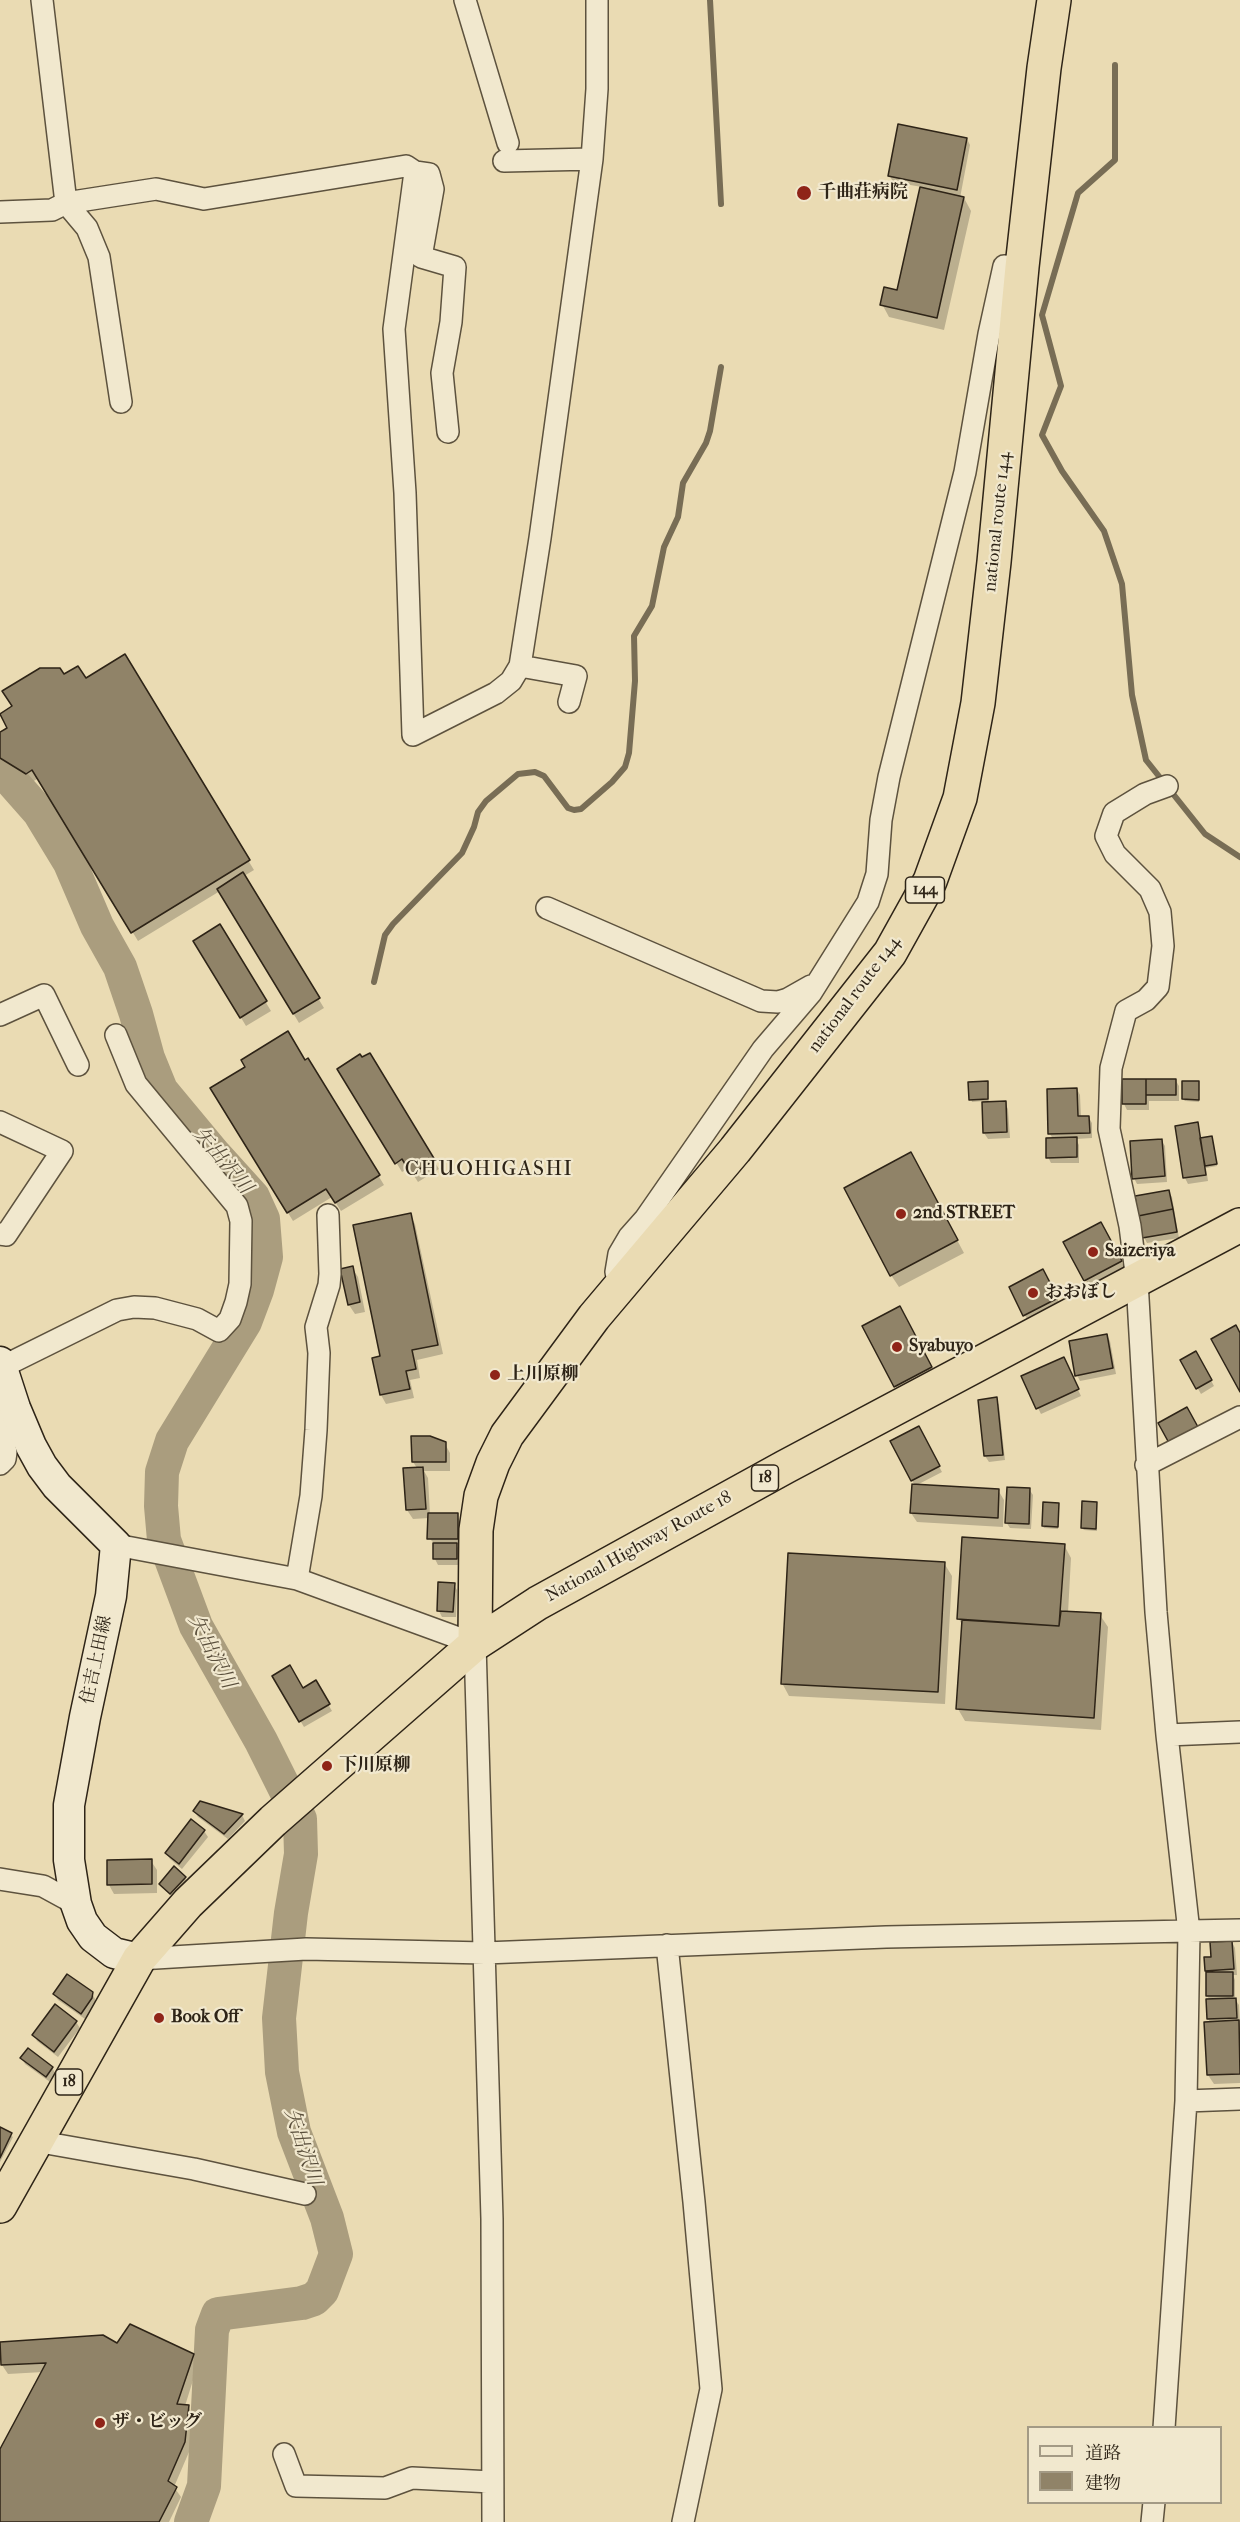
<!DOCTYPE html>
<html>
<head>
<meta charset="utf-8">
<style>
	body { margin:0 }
	#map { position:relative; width:1240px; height:2522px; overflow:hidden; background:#eadbb3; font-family:"IM FELL French Canon","Noto Serif JP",serif }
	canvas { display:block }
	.legend { position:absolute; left:1027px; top:2426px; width:195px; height:78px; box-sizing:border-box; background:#f1e8ce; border:2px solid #a39a85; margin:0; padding:8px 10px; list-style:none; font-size:18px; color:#2e2417 }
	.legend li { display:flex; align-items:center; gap:12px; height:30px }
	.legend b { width:30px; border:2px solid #a39a85 }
</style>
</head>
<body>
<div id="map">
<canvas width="1240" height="2522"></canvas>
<ul class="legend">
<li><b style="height:8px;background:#f1e8ce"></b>道路</li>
<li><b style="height:16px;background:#908368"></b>建物</li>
</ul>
</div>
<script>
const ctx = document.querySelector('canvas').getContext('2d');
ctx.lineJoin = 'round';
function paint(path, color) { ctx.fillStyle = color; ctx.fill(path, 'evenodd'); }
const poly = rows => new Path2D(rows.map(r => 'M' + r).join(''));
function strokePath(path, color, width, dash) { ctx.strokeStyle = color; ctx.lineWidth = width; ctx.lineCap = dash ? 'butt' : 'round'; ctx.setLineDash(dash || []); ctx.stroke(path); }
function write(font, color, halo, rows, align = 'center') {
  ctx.font = font + ' "IM FELL French Canon","Noto Serif JP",serif'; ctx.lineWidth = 4.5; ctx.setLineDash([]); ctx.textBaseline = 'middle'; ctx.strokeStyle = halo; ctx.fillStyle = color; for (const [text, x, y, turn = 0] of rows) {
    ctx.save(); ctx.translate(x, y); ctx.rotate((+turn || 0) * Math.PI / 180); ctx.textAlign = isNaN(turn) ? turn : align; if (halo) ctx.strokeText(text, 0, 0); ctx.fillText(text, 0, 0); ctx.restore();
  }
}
paint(poly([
	[967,139,970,145,960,198,964,198,971,211,944,330,889,317,882,304,898,292,922,187,893,182,890,176],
	[124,656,254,870,244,876,324,1008,299,1023,220,891,138,941,39,778,32,782,0,763,0,734,9,729,64,676,85,680],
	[220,926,271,1011,246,1026,195,941],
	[369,1055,439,1169,418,1182,409,1168,402,1172,339,1069],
	[308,1060,384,1185,341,1211,332,1197,293,1221,212,1088],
	[1176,1081,1179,1086,1179,1101,1149,1101,1149,1110,1127,1110,1124,1104],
	[1198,1082,1199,1102,1185,1101,1183,1099],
	[987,1083,989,1103,1005,1103,1008,1109,1010,1138,988,1139,984,1133,983,1101,972,1102,971,1099],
	[1077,1089,1080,1095,1081,1118,1089,1118,1092,1123,1092,1138,1076,1139,1079,1145,1079,1163,1051,1163,1048,1157,1053,1139,1050,1134],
	[1197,1124,1202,1139,1212,1138,1213,1140,1217,1166,1206,1168,1208,1181,1188,1184,1185,1178,1177,1127],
	[1161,1140,1165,1146,1167,1182,1137,1184,1134,1178],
	[918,1167,964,1253,899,1287,891,1275],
	[1169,1192,1172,1197,1179,1238,1147,1243,1144,1237],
	[410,1215,415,1224,443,1354,417,1360,420,1378,410,1380,414,1398,386,1404,381,1395,382,1358],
	[1108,1237,1128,1274,1093,1293,1065,1243],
	[352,1268,358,1277,365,1312,355,1314,349,1305],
	[1042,1271,1060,1304,1028,1321,1011,1288],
	[905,1317,936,1376,901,1395,895,1386],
	[1107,1335,1110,1341,1116,1374,1080,1381,1077,1375],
	[1196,1353,1214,1386,1201,1394,1182,1361],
	[1066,1365,1081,1396,1041,1414,1038,1408],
	[996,1399,999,1405,1005,1460,989,1462,985,1456,979,1401],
	[918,1428,942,1472,915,1486,892,1442],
	[445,1444,450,1453,450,1471,424,1471,428,1478,430,1515,457,1515,460,1521,460,1545,456,1544,459,1550,459,1565,438,1565,435,1559,435,1544,429,1538,429,1518,413,1519,407,1510,417,1468,413,1462],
	[1029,1489,1033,1495,1031,1529,1010,1528,1006,1522],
	[998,1490,1004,1500,1003,1527,917,1522,911,1513],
	[1096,1503,1097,1531,1084,1530,1082,1528],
	[1058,1505,1058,1529,1044,1528,1043,1526],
	[1064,1545,1071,1558,1068,1613,1100,1615,1108,1627,1101,1730,965,1721,958,1709,963,1627,959,1619],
	[944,1563,952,1576,945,1704,789,1696,782,1683],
	[454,1585,457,1590,456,1617,442,1617,439,1611],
	[274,1677,303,1690,315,1682,332,1711,304,1727],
	[194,1811,242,1815,245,1821,228,1839,198,1817],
	[204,1831,208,1837,182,1869,170,1859,166,1853],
	[151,1861,157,1870,157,1893,114,1894,109,1885],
	[185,1878,186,1880,172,1896,162,1886],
	[1232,1942,1235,1948,1237,1975,1233,1975,1235,1980,1235,1999,1239,2005,1240,2025,1240,2083,1214,2084,1208,2075,1206,2023,1211,2023,1208,2019,1210,2000,1207,1996,1209,1974,1207,1971,1213,1958],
	[92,1993,95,1999,95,2005,85,2019,58,2000,54,1994],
	[55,2006,76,2022,80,2028,58,2057,37,2041,34,2035],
	[22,2058,52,2068,56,2074,50,2082,25,2064],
	[0,2128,13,2137,0,2162],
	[102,2337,118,2345,193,2355,198,2364,185,2406,188,2406,193,2416,189,2452,174,2487,181,2497,169,2522,0,2522,0,2452,43,2372,8,2374,2,2365,0,2344]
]), '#0003');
strokePath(poly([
	[710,0,721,204],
	[1115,65,1115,160,1078,193,1042,315,1061,386,1042,435,1062,471,1104,531,1122,584,1132,695,1146,760,1205,834,1240,857],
	[374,982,385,935,393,924,462,853,474,827,478,812,486,801,518,774,535,772,544,776,568,808,574,810,581,809,612,782,625,767,629,753,635,681,634,636,652,606,664,547,678,517,683,483,706,443,710,431,721,367]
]), '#786d55', 6);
strokePath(poly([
	[0,773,8,777,39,812,70,863,97,926,120,967,136,1014,148,1058,161,1090,215,1155,253,1197,263,1219,266,1257,257,1290,245,1322,172,1441,162,1472,161,1506,164,1540,196,1626,261,1741,300,1819,301,1854,291,1913,279,2018,282,2072,294,2132,327,2218,336,2254,322,2291,314,2299,302,2303,218,2314,212,2330,204,2486,191,2522]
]), '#aa9d7e', 34);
const building = poly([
	[898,124,967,138,957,190,888,176,898,124],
	[920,187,964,197,937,318,880,305,884,287,897,290,920,187],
	[125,654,250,860,131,933,32,770,26,774,0,758,0,732,7,728,0,714,12,706,2,691,40,668,60,668,64,674,78,666,86,678,125,654],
	[243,872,320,998,293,1014,217,889,243,872],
	[220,924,267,1001,240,1018,193,941,220,924],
	[288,1031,305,1060,308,1058,380,1175,335,1203,326,1189,287,1213,210,1088,245,1067,241,1060,288,1031],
	[370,1053,435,1160,411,1174,402,1159,395,1164,337,1069,360,1054,362,1057,370,1053],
	[1122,1079,1146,1079,1146,1104,1122,1104,1122,1079],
	[1146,1079,1176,1079,1176,1095,1146,1095,1146,1079],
	[988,1081,988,1099,969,1100,968,1082,988,1081],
	[1182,1081,1199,1081,1199,1100,1182,1099,1182,1081],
	[1077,1088,1078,1116,1089,1116,1090,1133,1048,1134,1047,1089,1077,1088],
	[1006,1101,1007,1132,983,1133,982,1102,1006,1101],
	[1198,1122,1206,1175,1183,1178,1175,1126,1198,1122],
	[1212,1136,1217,1164,1205,1166,1200,1138,1212,1136],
	[1077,1137,1077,1157,1046,1158,1046,1138,1077,1137],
	[1162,1139,1165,1176,1132,1179,1130,1141,1162,1139],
	[911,1152,958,1240,890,1276,844,1188,911,1152],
	[1169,1190,1173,1209,1138,1216,1135,1196,1169,1190],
	[1173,1209,1177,1232,1142,1238,1138,1216,1173,1209],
	[411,1213,438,1345,412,1350,416,1369,406,1371,410,1389,380,1395,372,1358,380,1356,353,1225,411,1213],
	[1101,1222,1122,1261,1084,1281,1063,1242,1101,1222],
	[353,1266,360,1302,348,1305,340,1269,353,1266],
	[1043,1269,1058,1298,1023,1316,1009,1287,1043,1269],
	[900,1306,932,1367,894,1387,862,1326,900,1306],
	[1236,1325,1240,1333,1240,1392,1211,1339,1236,1325],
	[1107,1334,1113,1368,1075,1376,1069,1341,1107,1334],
	[1196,1351,1212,1380,1196,1389,1180,1360,1196,1351],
	[1064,1357,1079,1389,1036,1409,1021,1376,1064,1357],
	[997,1397,1003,1455,984,1456,978,1400,997,1397],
	[1187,1407,1198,1427,1169,1443,1158,1423,1187,1407],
	[919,1426,940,1466,911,1481,890,1441,919,1426],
	[411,1436,430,1436,446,1442,446,1462,412,1462,411,1436],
	[423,1467,426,1509,406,1510,403,1468,423,1467],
	[912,1484,999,1489,998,1518,910,1513,912,1484],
	[1007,1487,1030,1488,1029,1524,1005,1523,1007,1487],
	[1082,1501,1097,1502,1096,1529,1081,1528,1082,1501],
	[1043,1502,1059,1503,1058,1527,1042,1526,1043,1502],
	[428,1513,458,1513,458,1539,427,1539,428,1513],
	[962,1537,1065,1544,1059,1626,957,1619,962,1537],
	[433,1543,457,1543,457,1559,433,1559,433,1543],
	[788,1553,945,1562,938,1692,781,1684,788,1553],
	[438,1582,455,1583,453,1612,437,1611,438,1582],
	[1061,1611,1101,1613,1094,1718,956,1709,962,1620,1059,1626,1061,1611],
	[290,1665,303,1688,316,1680,330,1704,299,1722,272,1676,290,1665],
	[200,1801,243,1814,224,1834,193,1811,200,1801],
	[191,1819,205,1830,179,1864,165,1853,191,1819],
	[152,1859,152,1884,107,1885,107,1860,152,1859],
	[174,1866,186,1877,170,1894,159,1884,174,1866],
	[1232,1941,1234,1969,1205,1971,1204,1957,1211,1957,1210,1942,1232,1941],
	[1206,1972,1233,1972,1233,1996,1206,1996,1206,1972],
	[67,1974,93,1992,92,1998,81,2014,53,1994,67,1974],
	[1236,1998,1237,2018,1207,2019,1206,1999,1236,1998],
	[55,2004,77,2021,54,2052,32,2035,55,2004],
	[1239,2020,1240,2074,1207,2075,1204,2022,1239,2020],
	[28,2048,53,2067,46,2077,20,2058,28,2048],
	[0,2127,12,2133,0,2158,0,2127],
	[130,2324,194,2354,177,2404,189,2405,185,2442,168,2481,177,2487,159,2522,0,2522,0,2449,46,2363,1,2365,0,2342,103,2335,117,2343,130,2324]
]);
paint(building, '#908368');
strokePath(building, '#2e2417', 1.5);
const minor = poly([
	[42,0,66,203,87,228,99,257,121,402],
	[465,0,508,143],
	[504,161,592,159],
	[415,172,429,174,433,189,421,257,455,267,451,322,442,373,448,432],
	[0,212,52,210,66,203,156,189,204,199,406,166,415,172,394,329,405,493,413,735,496,693,511,681,520,666,540,538,592,159,597,89,597,0],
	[520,666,576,676,569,702],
	[547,908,761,1001,778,1002,788,999,811,986],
	[0,1015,44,995,78,1065],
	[0,1122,62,1151,6,1235,0,1234],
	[623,1281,616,1272,619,1254,629,1237,645,1219,763,1049,811,993,868,902,877,874,881,820,889,777,965,472,989,334,1004,266,1022,267],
	[2,1367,117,1310,134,1307,155,1308,197,1319,219,1331,230,1319,236,1302,240,1284,241,1221,237,1206,136,1084,116,1035],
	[0,1425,6,1452,5,1459,0,1464],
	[2,1430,0,1390,4,1388],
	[1146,1465,1240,1417],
	[116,1545,297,1579,475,1644,492,2219,493,2522],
	[297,1579,311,1496,316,1430,319,1353,316,1327,329,1285,330,1274,328,1215],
	[1167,1735,1240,1732],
	[0,1879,43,1886,76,1904],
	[667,1945,694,2202,711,2389,683,2522],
	[139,1959,306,1949,485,1953,886,1937,1240,1930],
	[1186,2101,1240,2099],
	[35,2141,194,2169,305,2194],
	[1164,2428,1186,2101,1189,1932,1167,1735,1156,1612,1137,1281,1130,1226,1109,1129,1111,1068,1126,1011,1146,1000,1158,987,1163,946,1160,912,1150,889,1115,854,1106,836,1114,813,1145,794,1167,786],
	[284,2454,296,2486,385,2488,412,2478,492,2482],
	[1152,2522,1154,2502]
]);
const secondary = poly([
	[0,1362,15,1408,31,1446,42,1466,57,1486,116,1545,111,1596,85,1717,69,1805,69,1860,76,1904,82,1921,93,1937,114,1953,139,1959]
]);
const trunk = poly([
	[475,1644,476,1530,481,1496,493,1463,507,1435,594,1317,735,1150,890,953,930,881,960,798,978,703,994,562,1022,267,1044,68,1054,0],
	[0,2206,139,1959,188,1903,273,1821,475,1644,538,1603,785,1467,1240,1225]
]);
strokePath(minor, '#5d523e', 24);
strokePath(secondary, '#2e2417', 33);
strokePath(trunk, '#2e2417', 36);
strokePath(minor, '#f1e8ce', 21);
strokePath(secondary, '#f1e8ce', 30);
strokePath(trunk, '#eadbb3', 33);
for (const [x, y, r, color] of [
	[804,193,8,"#8f2418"],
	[901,1214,6,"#8f2418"],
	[1093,1252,6,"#8f2418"],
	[1033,1293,6,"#8f2418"],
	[897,1347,6,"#8f2418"],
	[495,1375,6,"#8f2418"],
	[327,1766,6,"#8f2418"],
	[159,2018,6,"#8f2418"],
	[100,2423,6,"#8f2418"]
]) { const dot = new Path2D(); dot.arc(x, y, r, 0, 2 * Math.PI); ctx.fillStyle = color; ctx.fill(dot); strokePath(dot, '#f1e8ce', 2); }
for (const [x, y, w] of [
	[925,890,39],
	[765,1478,27],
	[69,2082,27]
]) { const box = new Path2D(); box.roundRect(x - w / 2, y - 13, w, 26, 4.5); ctx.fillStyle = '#f1e8ce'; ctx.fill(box); strokePath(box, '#2e2417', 1.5); }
write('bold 16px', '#2e2417', null, [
	["144",925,890],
	["18",765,1478],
	["18",69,2082]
]);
write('bold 18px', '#2e2417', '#f1e8ce', [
	["千曲荘病院",818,193],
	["2nd STREET",913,1214],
	["Saizeriya",1105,1252],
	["おおぼし",1045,1293],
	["Syabuyo",909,1347],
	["上川原柳",507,1375],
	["下川原柳",339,1766],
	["Book Off",171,2018],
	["ザ・ビッグ",112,2423]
], 'left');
write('18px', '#2e2417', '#f1e8ce', [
	["national route 144",998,522,-84],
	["national route 144",855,995,-53],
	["National Highway Route 18",639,1547,-29],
	["住吉上田線",97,1660,-78]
]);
write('italic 20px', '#594e3b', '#f1e8ce', [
	["矢出沢川",222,1161,50],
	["矢出沢川",211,1652,63],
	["矢出沢川",302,2147,72]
]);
ctx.letterSpacing = '1.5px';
write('21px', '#2e2417', '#f1e8ce', [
	["CHUOHIGASHI",489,1170]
]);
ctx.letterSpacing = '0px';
</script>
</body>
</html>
